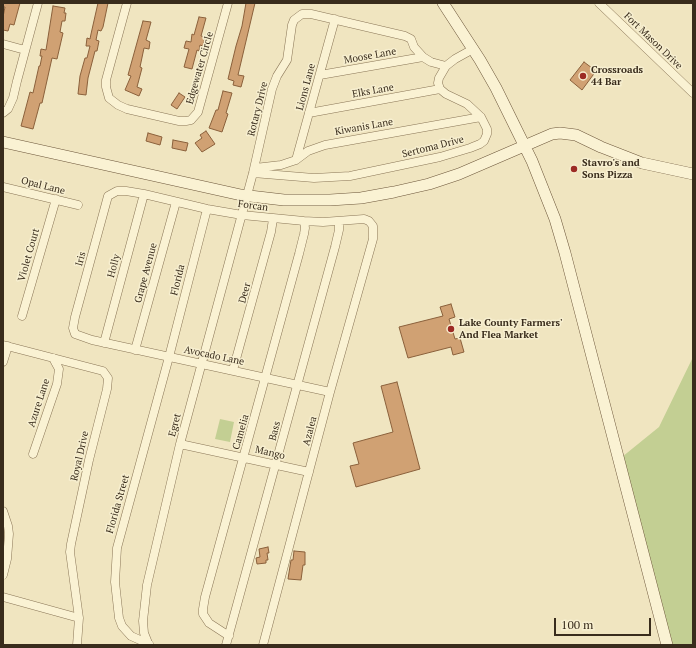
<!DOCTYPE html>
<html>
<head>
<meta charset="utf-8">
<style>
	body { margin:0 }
	#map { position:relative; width:696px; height:648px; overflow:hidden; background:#f0e5c0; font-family:"PT Serif",serif }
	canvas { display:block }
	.frame { position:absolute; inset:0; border:4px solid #392c1c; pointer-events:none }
	.scale { position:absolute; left:554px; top:618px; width:97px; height:18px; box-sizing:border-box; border:2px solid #392c1c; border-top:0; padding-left:5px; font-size:12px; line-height:14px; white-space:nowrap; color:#392c1c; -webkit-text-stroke:3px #f7efd0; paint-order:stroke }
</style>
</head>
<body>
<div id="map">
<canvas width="696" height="648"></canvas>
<div class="frame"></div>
<div class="scale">100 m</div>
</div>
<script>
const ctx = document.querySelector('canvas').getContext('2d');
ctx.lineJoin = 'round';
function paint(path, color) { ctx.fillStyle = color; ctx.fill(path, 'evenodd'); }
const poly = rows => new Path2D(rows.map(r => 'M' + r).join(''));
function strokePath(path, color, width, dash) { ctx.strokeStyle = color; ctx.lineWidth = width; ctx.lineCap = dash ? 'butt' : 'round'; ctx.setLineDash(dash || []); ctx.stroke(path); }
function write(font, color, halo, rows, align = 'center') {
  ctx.font = font + ' "PT Serif",serif'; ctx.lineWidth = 3; ctx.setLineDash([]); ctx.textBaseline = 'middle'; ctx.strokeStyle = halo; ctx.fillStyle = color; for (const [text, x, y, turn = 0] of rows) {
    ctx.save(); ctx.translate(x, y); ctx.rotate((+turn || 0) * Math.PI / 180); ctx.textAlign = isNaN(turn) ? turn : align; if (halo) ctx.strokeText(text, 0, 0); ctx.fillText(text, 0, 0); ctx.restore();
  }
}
paint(poly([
	[693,357,693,645,671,645,622,457,659,427],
	[220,419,234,422,230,442,215,439]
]), '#c3cf93');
const building = poly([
	[3,3,20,3,14,25,10,24,8,31,3,30,3,17,5,7,3,7,3,3],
	[98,3,108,3,103,27,101,31,98,30,96,40,99,41,97,51,95,51,88,78,86,95,78,94,80,76,85,58,87,58,90,46,86,46,87,38,90,39,91,34,98,3],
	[246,3,255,3,238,75,244,76,241,87,233,85,234,81,228,79,236,46,242,26,246,3],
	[53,6,65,8,64,13,66,13,65,21,62,21,60,32,63,33,57,59,52,58,42,103,40,103,33,129,21,126,30,92,33,93,39,66,40,66,42,56,40,56,41,49,46,50,53,6],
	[199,17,206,18,201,36,205,37,203,46,200,45,199,51,197,50,192,69,184,67,189,49,184,48,186,41,191,42,192,34,194,35,199,17],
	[143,21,151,22,146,40,150,42,149,49,144,48,140,67,142,68,137,87,142,89,139,96,125,90,131,76,128,75,143,21],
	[584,62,596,71,582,90,570,80,584,62],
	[223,91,232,93,226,113,228,114,222,132,209,128,216,110,218,110,223,91],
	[179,93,185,97,177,109,171,105,179,93],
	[206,131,215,144,202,152,195,143,202,138,200,135,206,131],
	[148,133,162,137,160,145,146,141,148,133],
	[173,140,188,143,186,151,172,148,173,140],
	[451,304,455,317,449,319,455,339,460,338,464,352,453,355,451,347,408,358,399,327,443,316,440,307,451,304],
	[397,382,420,469,356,487,350,466,359,464,353,443,393,432,381,386,397,382],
	[268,547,269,553,267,553,268,560,266,560,266,563,257,564,256,558,260,557,259,549,268,547],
	[294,551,305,552,305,565,303,565,301,580,288,579,291,560,293,560,294,551]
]);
paint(building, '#d0a173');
strokePath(building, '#8a603b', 1);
const minor = poly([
	[127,3,106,80,106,87,109,98,118,105,127,109,179,121,186,121,191,120,198,112,228,3],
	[599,3,693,93],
	[3,44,25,50],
	[320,75,423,57],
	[3,113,8,109,13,98,17,81,38,3],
	[309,113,440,89],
	[296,160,335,19],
	[255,168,281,165,296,160,308,151,325,145,481,117],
	[253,173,314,178,350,176,440,157,470,148,480,144,484,141,487,134,487,129,481,117,467,104,446,94,440,89,438,83,439,78,446,66,455,59,473,49],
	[3,187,78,205],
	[22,316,56,199],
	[104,343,144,194],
	[3,345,103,371,108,378,107,389,89,460,71,544,70,552,79,618,77,645],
	[135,350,176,202],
	[3,362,8,346],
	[233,370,271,232,273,219],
	[180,444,309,472],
	[33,454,57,384,59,369,53,358],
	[3,511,8,526,9,534,7,559,3,575],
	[3,597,79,618],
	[229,636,209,623,203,614,203,609,205,597,299,254,304,234,305,228,304,221],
	[148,643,144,633,143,621,147,585,180,444,253,173,272,89,277,76,287,60,292,25,294,20,302,14,311,14,405,36,411,39,414,47,423,57,431,62,446,66],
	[149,644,131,636,122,626,119,618,115,582,117,548,169,357,207,209],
	[226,645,335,247,339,230,339,221],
	[263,645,330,392,373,239,373,226,369,221,364,219,323,222,304,221,242,215,207,209,144,194,126,191,117,191,108,196,75,317,73,328,75,334,92,340,330,392]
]);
const secondary = poly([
	[443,3,480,60,496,88,532,161,555,219,565,253,667,645],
	[3,142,241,195,284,200,330,200,361,198,394,192,429,184,459,174,552,134,560,133,576,135,601,147,642,163,693,174]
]);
strokePath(minor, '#8a7657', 9);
strokePath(secondary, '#6c563a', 12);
strokePath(minor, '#faf2d3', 8);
strokePath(secondary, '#faf2d3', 11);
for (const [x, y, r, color] of [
	[583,76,4,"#9c2b24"],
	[574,169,4,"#9c2b24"],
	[451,329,4,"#9c2b24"]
]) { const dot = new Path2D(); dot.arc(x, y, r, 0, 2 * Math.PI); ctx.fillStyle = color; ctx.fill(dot); strokePath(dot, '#f7efd0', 1.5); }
write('10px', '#392c1c', '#f7efd0', [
	["Fort Mason Drive",653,41,44],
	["Moose Lane",370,56,-10],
	["Edgewater Circle",200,68,-74],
	["Lions Lane",306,87,-75],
	["Elks Lane",373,91,-10],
	["Rotary Drive",258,109,-76],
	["Kiwanis Lane",364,127,-10],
	["Sertoma Drive",433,147,-14],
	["Opal Lane",43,186,14],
	["Forcan",253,206,8],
	["Violet Court",29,255,-74],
	["Iris",81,259,-75],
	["Holly",114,266,-75],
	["Grape Avenue",146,273,-75],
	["Florida",178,280,-76],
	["Deer",245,293,-75],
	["Avocado Lane",214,356,12],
	["Azure Lane",39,403,-72],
	["Egret",175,425,-75],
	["Bass",275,431,-75],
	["Azalea",310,431,-75],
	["Camelia",241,432,-74],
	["Mango",270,453,13],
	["Royal Drive",80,456,-77],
	["Florida Street",118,504,-74]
]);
write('bold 10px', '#392c1c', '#f7efd0', [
	["Crossroads",591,70],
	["44 Bar",591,82],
	["Stavro's and",582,163],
	["Sons Pizza",582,175],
	["Lake County Farmers'",459,323],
	["And Flea Market",459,335]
], 'left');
</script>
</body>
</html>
